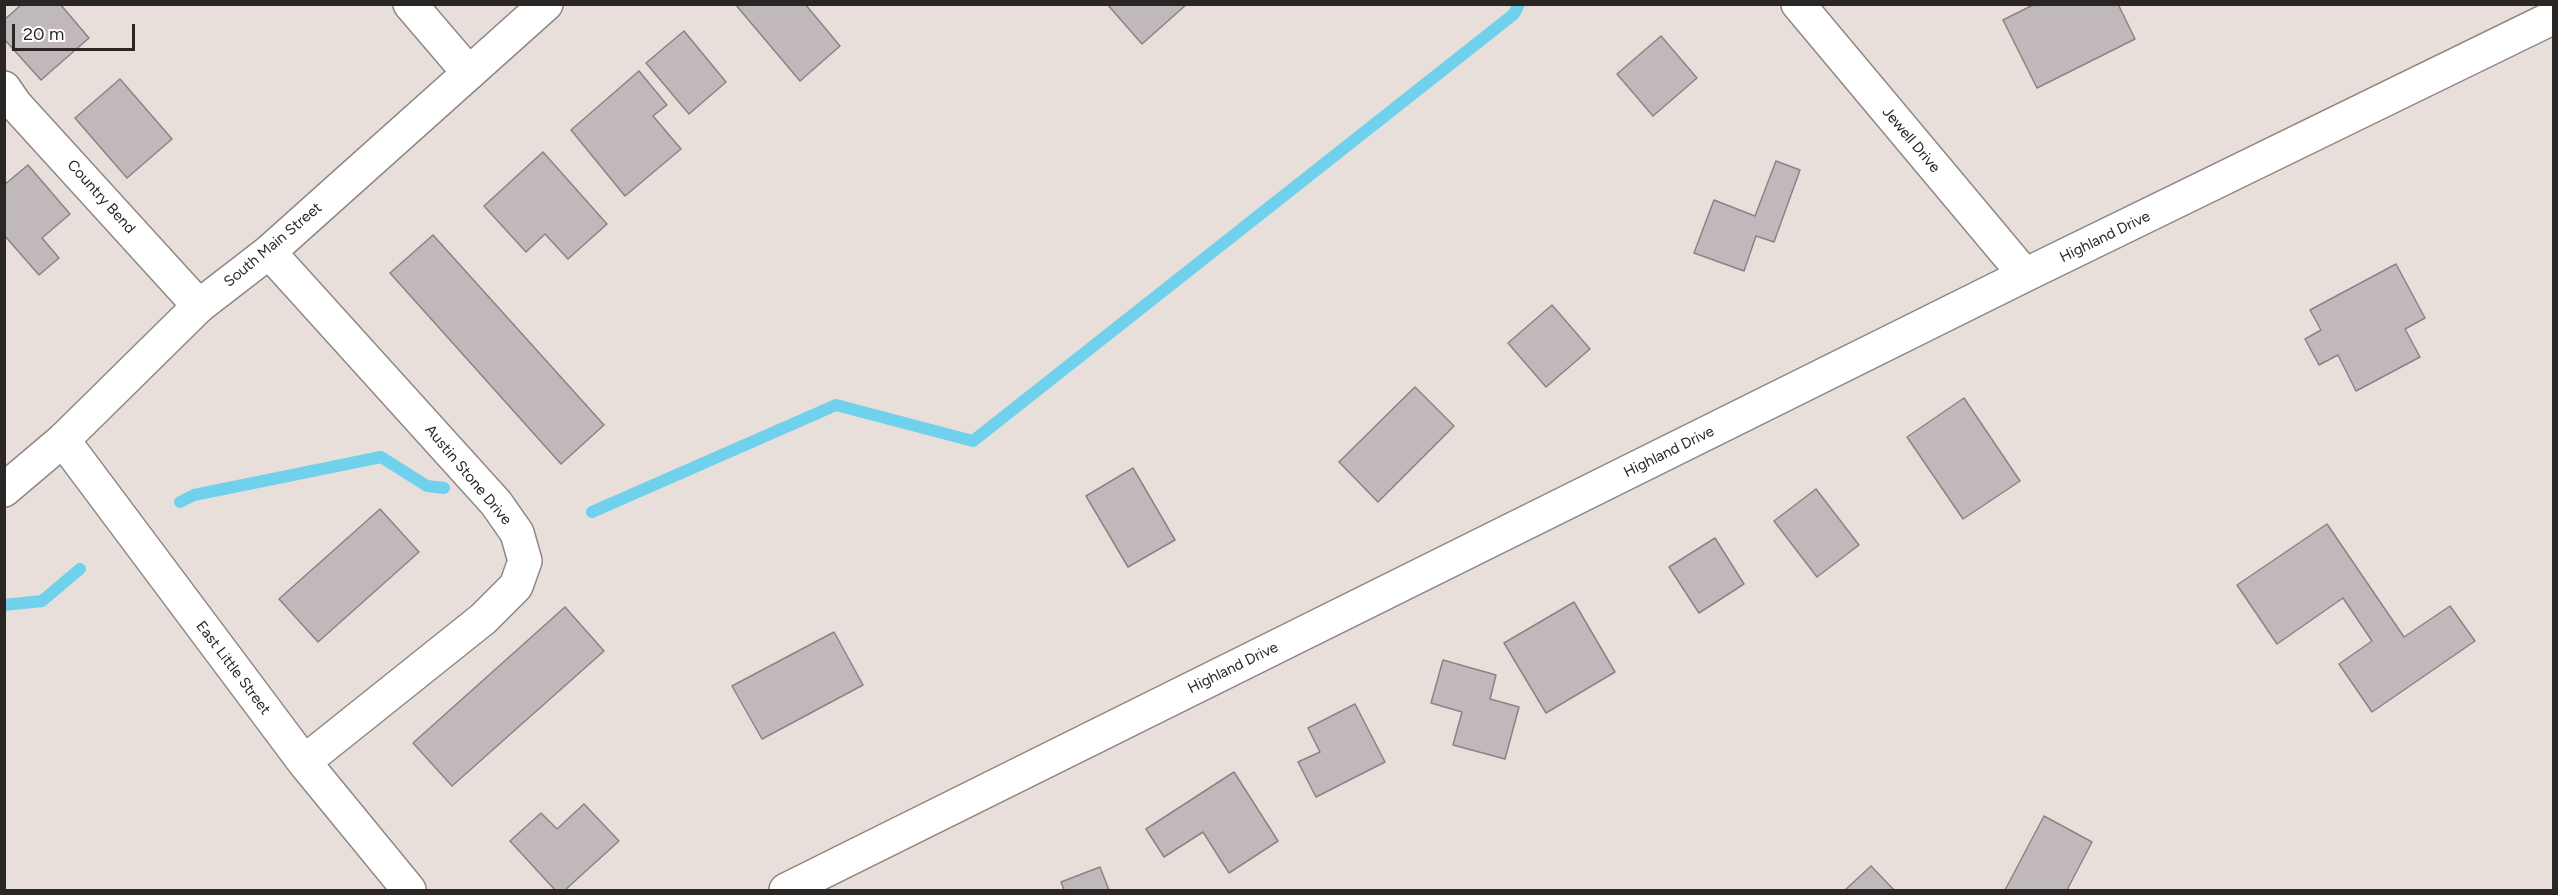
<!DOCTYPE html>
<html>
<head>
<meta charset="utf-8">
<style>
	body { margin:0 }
	#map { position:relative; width:2558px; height:895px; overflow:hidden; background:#e8dfdb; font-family:Figtree,sans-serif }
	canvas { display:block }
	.frame { position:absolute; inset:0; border:6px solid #292624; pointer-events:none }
	.scale { position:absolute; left:12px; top:24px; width:123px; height:27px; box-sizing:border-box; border:3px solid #292624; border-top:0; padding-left:8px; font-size:18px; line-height:21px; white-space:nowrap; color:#292624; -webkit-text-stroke:4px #fff; paint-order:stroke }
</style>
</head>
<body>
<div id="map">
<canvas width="2558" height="895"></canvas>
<div class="frame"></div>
<div class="scale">20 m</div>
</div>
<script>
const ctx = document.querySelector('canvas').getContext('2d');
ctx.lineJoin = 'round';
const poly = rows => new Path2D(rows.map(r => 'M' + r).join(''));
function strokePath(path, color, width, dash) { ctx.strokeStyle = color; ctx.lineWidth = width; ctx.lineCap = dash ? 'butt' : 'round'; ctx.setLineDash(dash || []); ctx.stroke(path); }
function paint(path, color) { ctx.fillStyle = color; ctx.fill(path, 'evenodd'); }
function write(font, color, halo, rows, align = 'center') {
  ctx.font = font + ' Figtree,sans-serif'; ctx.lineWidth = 5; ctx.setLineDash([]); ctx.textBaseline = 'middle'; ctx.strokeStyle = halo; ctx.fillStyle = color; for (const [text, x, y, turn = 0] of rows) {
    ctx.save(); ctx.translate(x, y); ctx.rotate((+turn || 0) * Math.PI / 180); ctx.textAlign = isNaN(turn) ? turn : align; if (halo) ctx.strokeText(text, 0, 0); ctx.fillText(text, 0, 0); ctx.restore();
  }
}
strokePath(poly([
	[180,502,194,495,381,457,427,486,444,488],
	[592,512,836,405,973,441,1514,14,1519,4],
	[4,605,42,601,80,569]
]), '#70d1ed', 12);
const building = poly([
	[22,4,60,4,89,38,41,80,4,39,4,20,22,4],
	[735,4,805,4,840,46,800,81,735,4],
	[1107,4,1187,4,1142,44,1107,4],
	[2035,4,2118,4,2135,39,2037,88,2003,20,2035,4],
	[684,31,726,82,689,114,646,63,684,31],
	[1661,36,1697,78,1653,116,1617,74,1661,36],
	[639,71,667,105,653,116,681,149,625,196,571,130,639,71],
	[120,79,172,139,127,178,75,118,120,79],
	[543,152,607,224,568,259,545,234,526,252,484,206,543,152],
	[1776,161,1800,170,1774,242,1756,236,1744,271,1694,253,1714,200,1755,216,1776,161],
	[28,165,70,214,42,238,59,258,39,275,4,235,4,185,28,165],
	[433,235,604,425,561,464,390,273,433,235],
	[2396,264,2425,318,2405,329,2420,357,2356,391,2338,355,2319,365,2305,339,2321,330,2310,310,2396,264],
	[1552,305,1590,349,1546,387,1508,343,1552,305],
	[1415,387,1454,426,1378,502,1339,462,1415,387],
	[1964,398,2020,481,1963,519,1907,437,1964,398],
	[1133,468,1175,540,1128,567,1086,496,1133,468],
	[1816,489,1859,545,1817,577,1774,521,1816,489],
	[380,509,419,552,318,642,279,599,380,509],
	[2327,524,2404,637,2450,606,2475,641,2372,712,2339,664,2372,641,2343,598,2277,644,2237,585,2327,524],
	[1715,538,1744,584,1699,613,1669,567,1715,538],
	[1574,602,1615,672,1546,713,1504,643,1574,602],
	[565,607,604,651,452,786,413,743,565,607],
	[834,632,863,685,762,739,732,686,834,632],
	[1443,660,1496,675,1490,699,1519,707,1505,759,1453,745,1462,712,1431,703,1443,660],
	[1355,704,1385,762,1316,797,1298,762,1320,752,1308,728,1355,704],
	[1234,772,1278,841,1229,873,1203,832,1164,857,1146,829,1234,772],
	[584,804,619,841,565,890,555,890,510,841,541,813,557,829,584,804],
	[2044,816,2092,842,2067,890,2005,890,2044,816],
	[1871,866,1894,890,1845,890,1871,866],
	[1100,867,1109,890,1064,890,1061,882,1100,867]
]);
paint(building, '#c0b8bb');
strokePath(building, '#8a8386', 1.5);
const minor = poly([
	[410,4,469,73],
	[1798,4,2025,275],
	[4,88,15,104,199,306],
	[269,252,496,503,517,533,525,561,516,586,483,619,304,762],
	[63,440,304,762,409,890],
	[786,890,2025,275,2554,17]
]);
const major = poly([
	[4,490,63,440,199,306,269,252,546,4]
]);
strokePath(minor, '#8f8784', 36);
strokePath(major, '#8f8784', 36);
strokePath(minor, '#fff', 33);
strokePath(major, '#fff', 33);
write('15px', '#292624', '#fff', [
	["Jewell Drive",1911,140,50],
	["Country Bend",101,197,48],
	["Highland Drive",2105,237,-26],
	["South Main Street",273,245,-40],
	["Highland Drive",1669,452,-26],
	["Austin Stone Drive",468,475,50],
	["East Little Street",233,668,53],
	["Highland Drive",1233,668,-26]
]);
</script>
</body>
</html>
